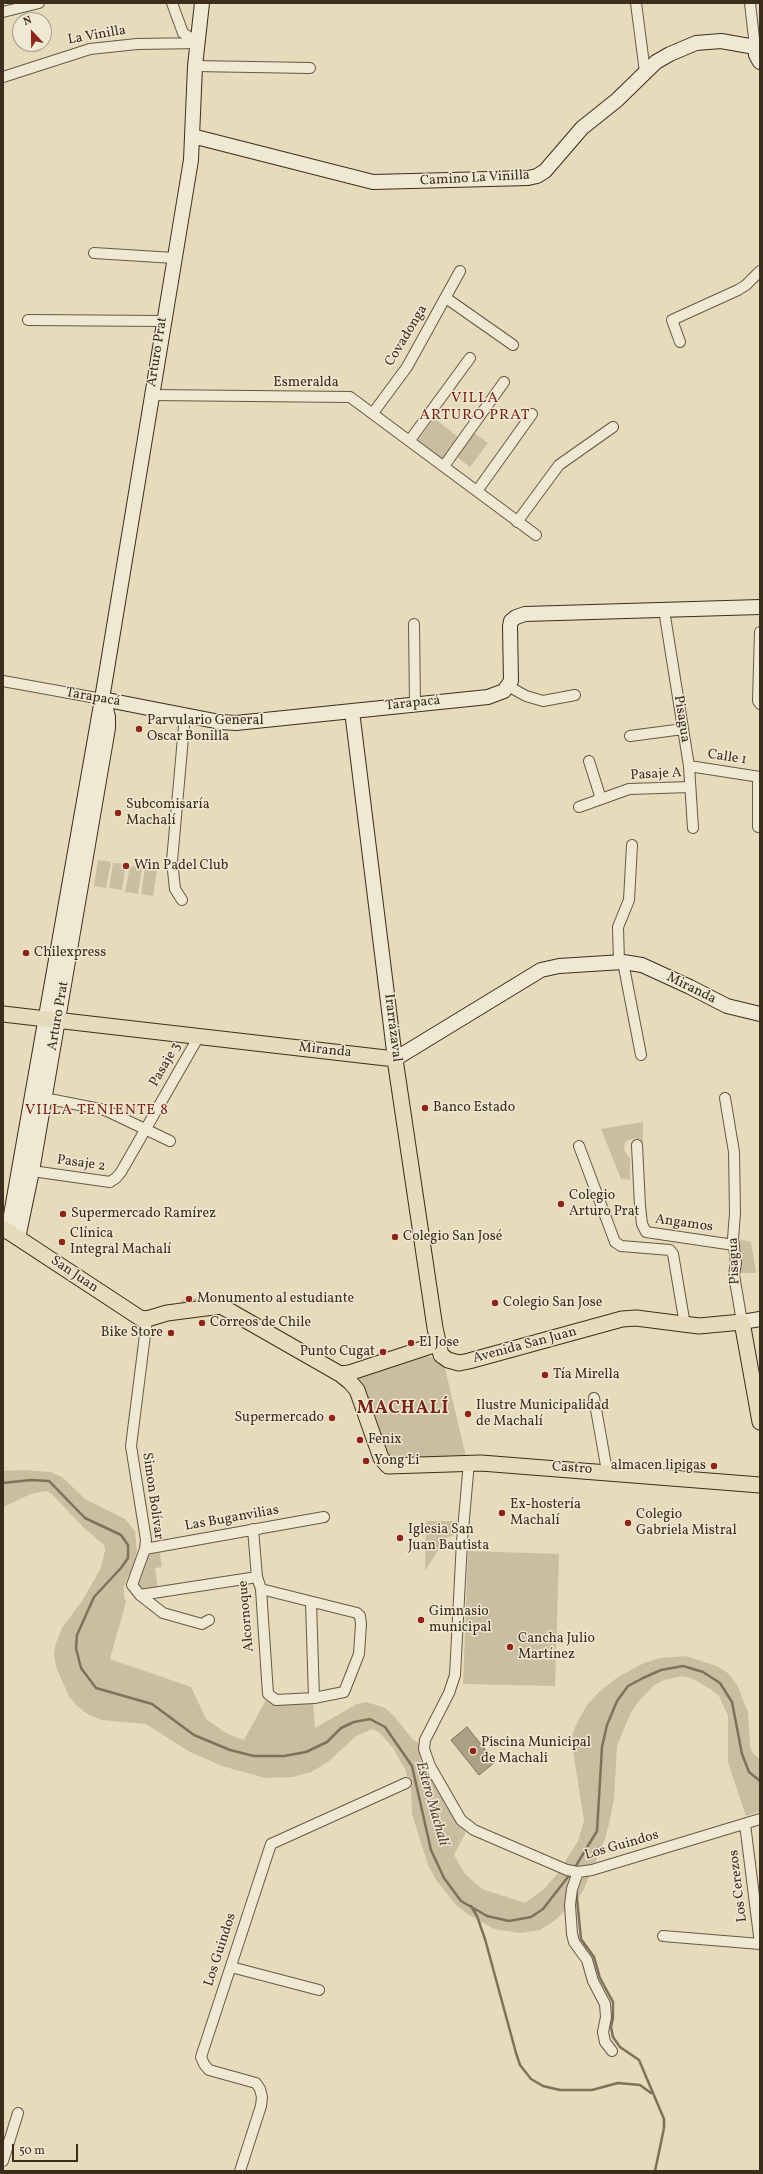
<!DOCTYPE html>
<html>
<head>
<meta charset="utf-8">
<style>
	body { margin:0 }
	#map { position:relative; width:763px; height:2174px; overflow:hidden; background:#e6dbbb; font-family:Vollkorn,serif }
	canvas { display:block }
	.frame { position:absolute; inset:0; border:4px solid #3c2e1d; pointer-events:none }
	.north { position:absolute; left:12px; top:12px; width:40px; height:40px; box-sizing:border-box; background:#efe8d3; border:1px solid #a79e8a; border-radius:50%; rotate:338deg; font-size:11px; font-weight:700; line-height:16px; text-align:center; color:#3c2e1d }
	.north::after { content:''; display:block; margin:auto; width:14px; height:18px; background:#8f2418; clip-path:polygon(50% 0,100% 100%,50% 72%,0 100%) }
	.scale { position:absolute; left:12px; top:2144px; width:66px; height:18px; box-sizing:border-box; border:2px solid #3c2e1d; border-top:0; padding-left:5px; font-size:12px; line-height:14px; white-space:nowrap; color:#3c2e1d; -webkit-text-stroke:3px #efe8d3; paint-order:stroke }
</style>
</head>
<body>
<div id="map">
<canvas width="763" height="2174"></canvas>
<div class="frame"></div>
<div class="north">N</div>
<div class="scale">50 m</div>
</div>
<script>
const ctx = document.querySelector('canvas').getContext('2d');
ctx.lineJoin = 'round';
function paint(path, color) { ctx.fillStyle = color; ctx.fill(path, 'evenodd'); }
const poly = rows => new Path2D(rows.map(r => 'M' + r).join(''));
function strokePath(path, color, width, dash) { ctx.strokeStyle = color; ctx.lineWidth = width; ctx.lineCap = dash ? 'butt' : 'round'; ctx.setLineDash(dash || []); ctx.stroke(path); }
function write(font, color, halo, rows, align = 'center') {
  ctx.font = font + ' Vollkorn,serif'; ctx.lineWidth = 3; ctx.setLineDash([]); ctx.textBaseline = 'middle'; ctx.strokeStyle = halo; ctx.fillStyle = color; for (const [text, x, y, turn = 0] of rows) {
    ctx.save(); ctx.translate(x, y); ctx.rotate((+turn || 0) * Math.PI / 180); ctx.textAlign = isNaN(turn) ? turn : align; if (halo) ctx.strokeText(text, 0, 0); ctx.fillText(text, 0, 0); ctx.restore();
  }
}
paint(poly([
	[434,418,459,438,443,461,417,441],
	[474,433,488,443,470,467,457,457],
	[98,860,111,862,106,888,94,886],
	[113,863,126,864,122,890,109,888],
	[130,866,142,868,138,894,125,892],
	[145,868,157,870,153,896,141,894],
	[643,1122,643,1145,640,1140,636,1138,626,1141,624,1147,625,1152,630,1158,630,1180,621,1179,601,1129],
	[739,1239,751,1242,756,1273,739,1273,741,1265],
	[188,1294,203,1303,180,1303],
	[426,1353,445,1368,466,1457,390,1463,358,1383,359,1379,363,1375],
	[24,1470,50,1472,62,1477,85,1499,125,1519,135,1531,137,1551,134,1565,124,1586,124,1596,126,1602,110,1659,191,1687,206,1719,226,1733,244,1740,266,1700,276,1704,313,1702,315,1728,357,1704,367,1702,385,1708,395,1717,413,1740,419,1743,421,1761,456,1821,466,1832,454,1855,464,1873,482,1889,525,1903,543,1890,558,1873,578,1841,584,1821,572,1744,573,1732,579,1719,587,1705,599,1692,618,1677,644,1663,660,1658,685,1656,717,1666,729,1674,737,1685,748,1712,750,1746,752,1752,760,1760,760,1811,746,1816,731,1772,728,1761,728,1716,719,1696,712,1690,691,1678,682,1676,664,1680,654,1685,639,1701,631,1712,617,1746,614,1799,609,1824,605,1839,583,1891,575,1902,554,1921,540,1930,520,1933,494,1929,469,1915,457,1906,436,1880,428,1865,412,1814,411,1789,405,1769,393,1748,379,1732,372,1729,356,1736,328,1762,311,1772,293,1777,265,1778,222,1766,190,1752,146,1724,102,1720,89,1715,77,1706,69,1696,56,1667,54,1655,55,1646,62,1628,82,1601,100,1570,105,1551,104,1545,83,1527,52,1494,46,1491,31,1494,3,1507,3,1471],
	[426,1521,456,1521,456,1534,446,1538,425,1571],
	[159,1550,162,1567,155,1568,158,1589,143,1591,138,1585,137,1580,149,1552],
	[468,1551,559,1554,555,1686,463,1684]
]), '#c9bea0');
const water = poly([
	[467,1727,495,1762,479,1775,451,1740,467,1727]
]);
paint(water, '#aca085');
strokePath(water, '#7f725b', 1);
strokePath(poly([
	[3,1483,31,1480,49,1481,85,1518,121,1535,128,1545,128,1558,121,1568,94,1597,77,1635,76,1648,81,1668,96,1688,152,1704,194,1735,230,1750,254,1756,284,1756,306,1752,327,1742,341,1728,354,1722,370,1719,385,1727,412,1766,431,1850,444,1878,461,1901,487,1916,509,1921,531,1917,543,1909,571,1873],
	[574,1869,597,1831,602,1747,607,1725,617,1701,628,1686,643,1678,661,1670,683,1666,703,1672,720,1683,732,1702,742,1754,749,1772,760,1781],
	[576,1888,581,1939,594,1957,600,1978,613,2002,613,2018,611,2027,613,2037,620,2047,639,2060,664,2119,664,2128,655,2171],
	[471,1906,477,1916,485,1939,516,2053,520,2065,531,2079,543,2086,560,2090,592,2090,618,2083,640,2085,651,2093]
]), '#7f725b', 2.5);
const street = poly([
	[172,3,183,33,199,43],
	[636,3,645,72],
	[750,3,755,47,760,47],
	[3,12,39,3],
	[195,66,310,68],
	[3,77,90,49,137,44,199,43],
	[94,253,174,258],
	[446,298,513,345],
	[28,320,164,321],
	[680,342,672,320,738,290,746,285,760,271],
	[151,395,350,397,536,535],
	[373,413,407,367,460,271],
	[410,440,470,358],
	[444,466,504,382],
	[477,491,532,414],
	[517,522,559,465,613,427],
	[664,610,689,766,693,828],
	[414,624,415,704],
	[760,632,758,701,760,704],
	[3,681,102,699],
	[508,686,526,696,543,701,575,695],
	[630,736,683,729],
	[589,761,601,799],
	[689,766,760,777],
	[758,777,758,827],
	[579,807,629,789,690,787],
	[182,900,175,889,172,861,185,715],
	[619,962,618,927,629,900,632,845],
	[623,962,641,1055],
	[44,1098,105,1110,170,1141],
	[725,1098,734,1152,735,1213,733,1239,736,1263,734,1275,742,1322],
	[637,1145,640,1206,642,1224,646,1232,734,1245],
	[579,1146,615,1242,621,1246,670,1250,673,1254,685,1325],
	[32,1171,110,1182,116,1178,121,1172,199,1036],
	[147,1319,131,1446,146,1540,145,1549,132,1585,140,1595,163,1613,202,1624,209,1620],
	[594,1398,607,1471],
	[469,1462,462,1541,455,1675,449,1693,425,1740,424,1749,430,1766,461,1820,474,1830,567,1870,578,1872,592,1870,760,1819],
	[253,1529,257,1577,261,1589,268,1694,276,1700,314,1698,344,1692,359,1654,361,1624,360,1616,357,1613,261,1589],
	[145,1549,324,1517],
	[140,1595,257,1577],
	[311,1602,314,1698],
	[745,1824,760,1944],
	[578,1872,572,1889,570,1905,572,1934,574,1942,587,1960,593,1981,605,2004,606,2017,603,2032,605,2042,612,2051],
	[663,1936,760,1944],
	[231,1967,319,1990],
	[3,2161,18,2113],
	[240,2171,261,2106,262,2097,260,2089,256,2083,209,2070,204,2064,201,2057,271,1844,406,1783]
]);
const secondary = poly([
	[192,136,373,182,528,178,537,176,545,171,582,128,617,100,656,62,670,54,696,43,721,41,755,47,756,55,760,62],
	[102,699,220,722,236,723,488,697,504,691,511,681,510,626,511,621,516,617,525,614,760,607],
	[352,711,395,1059,541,970,559,966,623,962,642,965,690,987,727,1006,760,1014],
	[8,1232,102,699,191,160,195,66,202,3],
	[18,1238,32,1171,108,728,108,717,105,705],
	[742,1322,760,1319]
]);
const primary = poly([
	[3,1014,395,1059,435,1328,441,1355,448,1360,459,1363,469,1361,622,1319,636,1318,699,1326,742,1322,760,1422],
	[3,1228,140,1318,147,1319,167,1313,221,1306,340,1374,350,1382,357,1390,381,1458,388,1466,481,1463,760,1485],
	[340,1374,349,1373,437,1344]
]);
strokePath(street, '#665944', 12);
strokePath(secondary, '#3c2e1d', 16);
strokePath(primary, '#3c2e1d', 17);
strokePath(street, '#efe8d3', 10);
strokePath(secondary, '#efe8d3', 14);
strokePath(primary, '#e6dbbb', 15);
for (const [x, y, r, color] of [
	[139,729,4,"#8f2418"],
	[118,813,4,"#8f2418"],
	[126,866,4,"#8f2418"],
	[26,953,4,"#8f2418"],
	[425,1108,4,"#8f2418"],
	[561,1204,4,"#8f2418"],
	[63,1214,4,"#8f2418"],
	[395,1237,4,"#8f2418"],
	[62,1242,4,"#8f2418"],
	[189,1299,4,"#8f2418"],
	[495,1303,4,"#8f2418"],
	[202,1323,4,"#8f2418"],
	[171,1333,4,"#8f2418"],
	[411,1343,4,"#8f2418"],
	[383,1352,4,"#8f2418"],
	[545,1375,4,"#8f2418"],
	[468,1414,4,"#8f2418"],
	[332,1418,4,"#8f2418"],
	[360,1440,4,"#8f2418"],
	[366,1461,4,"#8f2418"],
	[714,1466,4,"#8f2418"],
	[502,1513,4,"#8f2418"],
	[628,1523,4,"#8f2418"],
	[400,1538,4,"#8f2418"],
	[421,1620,4,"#8f2418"],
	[510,1647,4,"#8f2418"],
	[473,1751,4,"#8f2418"]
]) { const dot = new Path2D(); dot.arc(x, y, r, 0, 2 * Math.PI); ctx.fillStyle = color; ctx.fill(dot); strokePath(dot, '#efe8d3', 1.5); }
write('14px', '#3c2e1d', '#efe8d3', [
	["La Vinilla",97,36,-10],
	["Camino La Vinilla",475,179,-3],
	["Covadonga",407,336,-59],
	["Arturo Prat",158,352,-81],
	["Esmeralda",306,383],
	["Tarapacá",93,698,10],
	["Tarapacá",413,704,-6],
	["Pisagua",681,719,81],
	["Calle 1",727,758,9],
	["Pasaje A",656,775,-3],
	["Miranda",691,989,26],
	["Arturo Prat",59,1016,-80],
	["Irarrázaval",392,1028,83],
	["Miranda",325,1051,6],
	["Pasaje 3",166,1065,-60],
	["Pasaje 2",81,1164,8],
	["Angamos",684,1224,8],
	["Pisagua",735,1261,-92],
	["San Juan",74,1275,34],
	["Avenida San Juan",525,1346,-15],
	["Castro",572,1469,4],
	["Simon Bolívar",152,1496,82],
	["Las Buganvilias",232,1519,-10],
	["Alcornoque",247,1616,-95],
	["Los Guindos",622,1846,-16],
	["Los Cerezos",739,1886,-97],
	["Los Guindos",221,1950,-72]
]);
write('14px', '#3c2e1d', '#efe8d3', [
	["Parvulario General",147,721],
	["Oscar Bonilla",147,737],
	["Subcomisaría",126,805],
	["Machalí",126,821],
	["Win Padel Club",134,866],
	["Chilexpress",34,953],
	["Banco Estado",433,1108],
	["Colegio",569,1196],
	["Arturo Prat",569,1212],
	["Supermercado Ramírez",71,1214],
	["Clínica",70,1234],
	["Integral Machalí",70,1250],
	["Colegio San José",403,1237],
	["Monumento al estudiante",197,1299],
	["Colegio San Jose",503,1303],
	["Correos de Chile",210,1323],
	["Bike Store",163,1333,"right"],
	["El Jose",419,1343],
	["Punto Cugat",375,1352,"right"],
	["Tía Mirella",553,1375],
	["Ilustre Municipalidad",476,1406],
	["de Machalí",476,1422],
	["Supermercado",324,1418,"right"],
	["Fenix",368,1440],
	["Yong Li",374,1461],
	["almacen lipigas",706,1466,"right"],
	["Ex-hostería",510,1505],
	["Machalí",510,1521],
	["Colegio",636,1515],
	["Gabriela Mistral",636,1531],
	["Iglesia San",408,1530],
	["Juan Bautista",408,1546],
	["Gimnasio",429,1612],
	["municipal",429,1628],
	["Cancha Julio",518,1639],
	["Martínez",518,1655],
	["Piscina Municipal",481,1743],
	["de Machali",481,1759]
], 'left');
ctx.letterSpacing = '1px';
write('15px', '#7a1f14', '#efe8d3', [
	["VILLA",475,399],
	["ARTURO PRAT",475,416],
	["VILLA TENIENTE 8",97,1111]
]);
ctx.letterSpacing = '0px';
write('italic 15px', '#584a37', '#efe8d3', [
	["Estero Machalí",431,1804,74]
]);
ctx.letterSpacing = '1px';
write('bold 18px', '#7a1f14', '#efe8d3', [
	["MACHALÍ",403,1410]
]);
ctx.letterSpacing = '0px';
</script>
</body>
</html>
